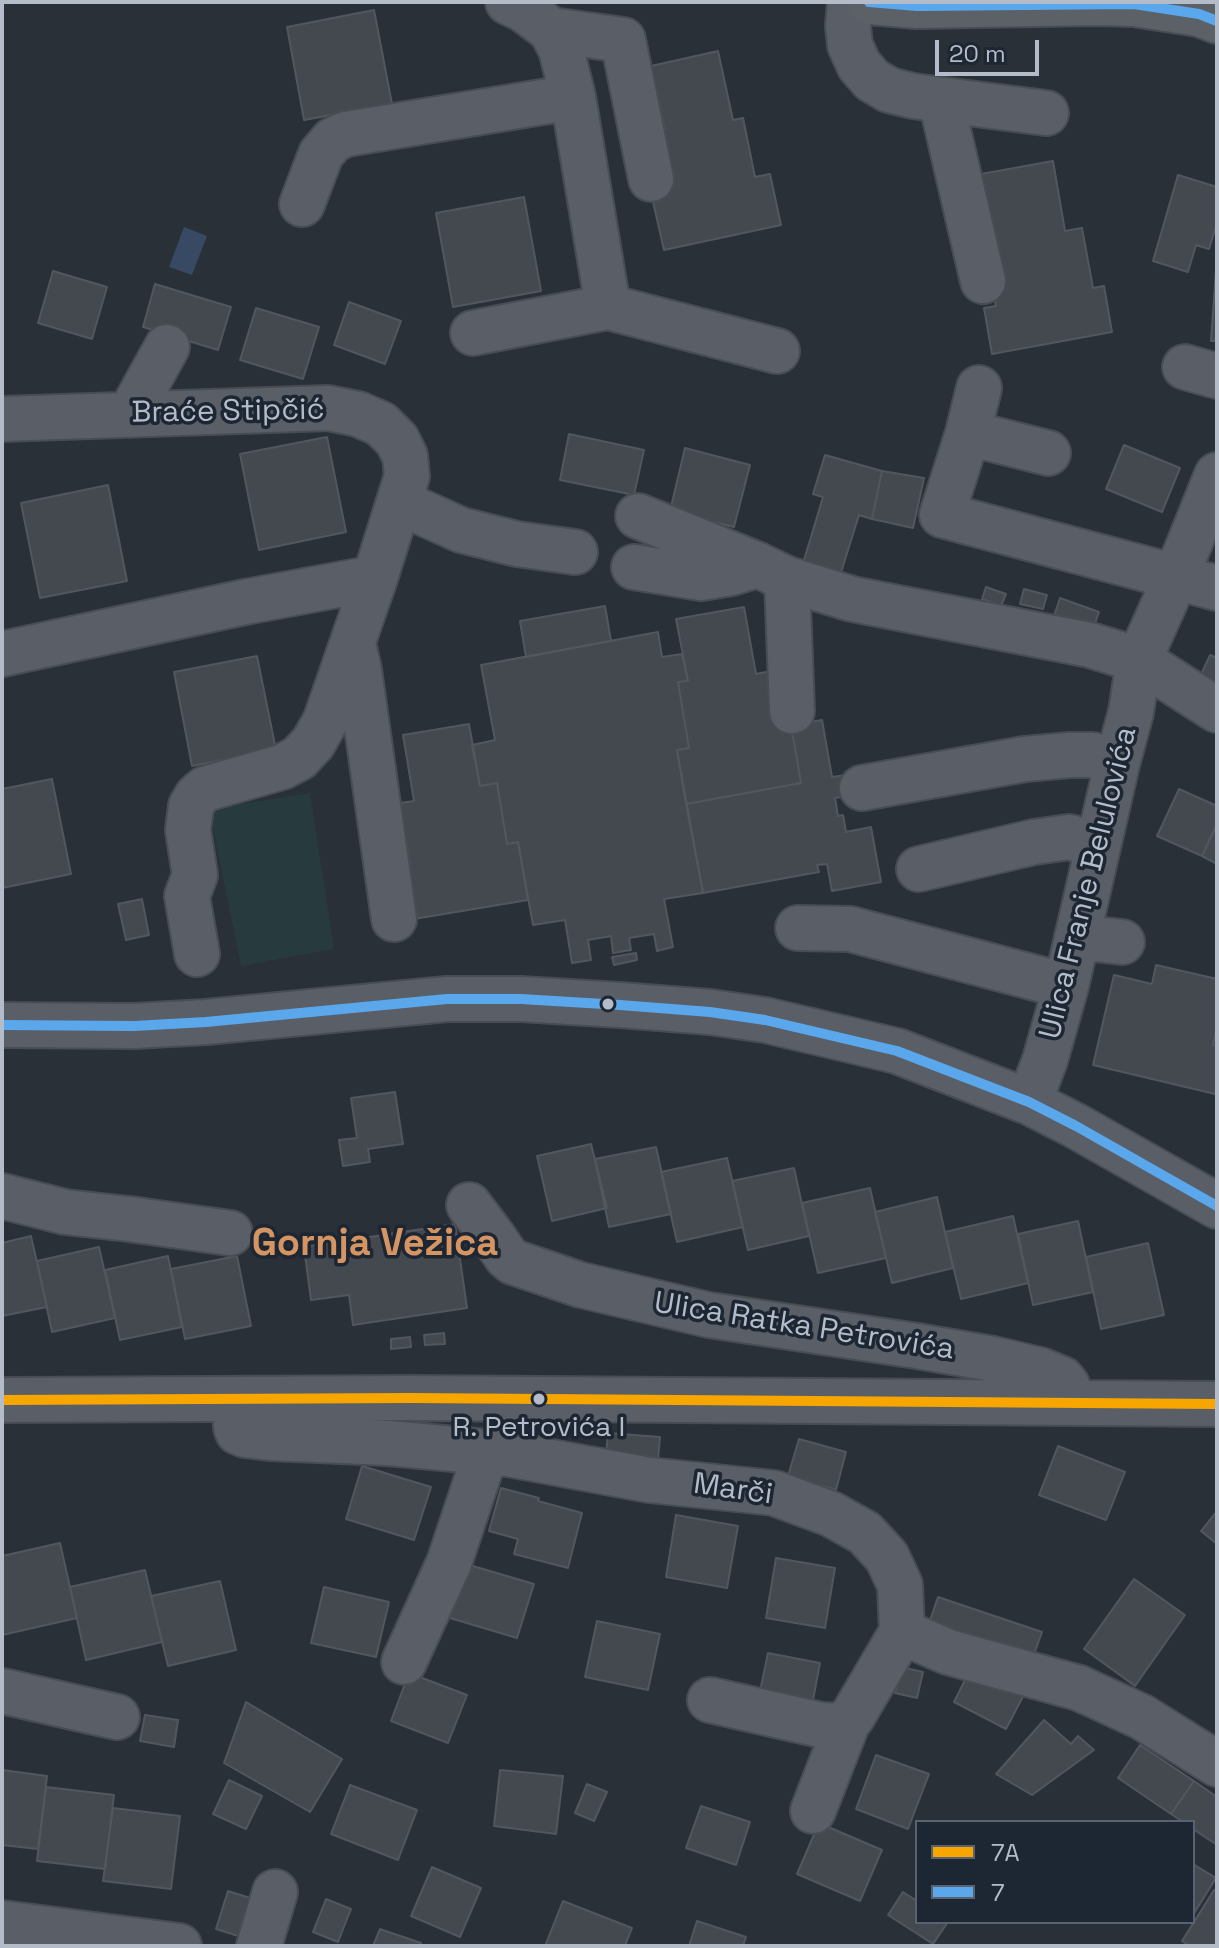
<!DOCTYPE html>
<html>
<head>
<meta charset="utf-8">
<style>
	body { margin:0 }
	#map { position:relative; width:1219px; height:1948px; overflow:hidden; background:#2a3038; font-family:"Space Grotesk",sans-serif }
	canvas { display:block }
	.frame { position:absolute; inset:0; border:4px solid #b4bcc9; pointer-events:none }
	.legend { position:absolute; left:915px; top:1820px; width:280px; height:104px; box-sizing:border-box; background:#1d2633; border:2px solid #59626f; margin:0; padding:10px 14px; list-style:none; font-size:24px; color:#b4bcc9 }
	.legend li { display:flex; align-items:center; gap:16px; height:40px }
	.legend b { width:40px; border:2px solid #59626f }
	.scale { position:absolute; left:935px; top:40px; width:104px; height:36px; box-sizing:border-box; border:4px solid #b4bcc9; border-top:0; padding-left:10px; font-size:24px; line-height:28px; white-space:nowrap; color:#b4bcc9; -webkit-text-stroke:6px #1d2633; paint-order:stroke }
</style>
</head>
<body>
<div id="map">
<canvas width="1219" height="1948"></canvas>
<div class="frame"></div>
<ul class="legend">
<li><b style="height:10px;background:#f7a600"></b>7A</li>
<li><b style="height:10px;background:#5aa8eb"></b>7</li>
</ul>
<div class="scale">20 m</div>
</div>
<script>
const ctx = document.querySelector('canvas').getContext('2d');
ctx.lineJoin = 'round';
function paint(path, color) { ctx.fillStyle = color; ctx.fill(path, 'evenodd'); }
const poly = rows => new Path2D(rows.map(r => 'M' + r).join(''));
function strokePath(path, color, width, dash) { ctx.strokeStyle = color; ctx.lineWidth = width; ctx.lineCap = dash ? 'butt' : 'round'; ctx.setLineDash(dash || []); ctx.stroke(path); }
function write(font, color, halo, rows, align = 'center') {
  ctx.font = font + ' "Space Grotesk",sans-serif'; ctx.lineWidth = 7; ctx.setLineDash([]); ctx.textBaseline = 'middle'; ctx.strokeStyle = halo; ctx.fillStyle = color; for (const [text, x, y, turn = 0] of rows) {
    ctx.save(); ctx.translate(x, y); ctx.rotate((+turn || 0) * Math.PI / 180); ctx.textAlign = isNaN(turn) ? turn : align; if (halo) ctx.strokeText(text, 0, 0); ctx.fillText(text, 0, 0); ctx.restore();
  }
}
paint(poly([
	[310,793,334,949,241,966,209,809]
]), '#273a3e');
paint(poly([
	[184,227,207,236,192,275,169,267]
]), '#384963');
const building = poly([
	[374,10,392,104,304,120,287,27,374,10],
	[718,51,733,120,743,118,755,177,770,174,781,225,664,250,651,193,654,133,665,130,651,66,718,51],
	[1053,161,1065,231,1082,228,1093,288,1104,286,1112,332,992,354,984,308,996,306,984,243,993,242,981,174,1053,161],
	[1178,175,1217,187,1217,223,1209,249,1196,245,1188,272,1153,261,1178,175],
	[524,197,541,291,453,307,436,213,524,197],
	[1216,270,1217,270,1217,341,1211,341,1216,270],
	[53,271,107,287,92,339,38,323,53,271],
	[155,284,231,307,218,350,143,327,155,284],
	[349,302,401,321,385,364,334,345,349,302],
	[256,308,319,327,303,379,240,360,256,308],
	[569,434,644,450,634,495,560,480,569,434],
	[327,437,346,532,259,550,240,454,327,437],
	[1124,445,1180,468,1162,512,1106,489,1124,445],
	[685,448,750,465,734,527,670,511,685,448],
	[825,455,882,471,872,519,859,515,838,582,801,570,823,497,813,494,825,455],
	[882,471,924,478,913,528,872,519,882,471],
	[108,485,127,581,40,598,21,503,108,485],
	[986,587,1006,594,1001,606,982,599,986,587],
	[1024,589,1047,595,1043,609,1020,604,1024,589],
	[1060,598,1099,612,1093,629,1054,616,1060,598],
	[605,606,611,641,526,657,520,621,605,606],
	[744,607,756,674,771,671,791,725,801,783,686,804,677,750,689,748,678,682,688,681,676,619,744,607],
	[658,632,662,657,682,654,688,681,678,682,689,748,677,750,703,893,664,899,673,947,657,951,654,934,629,938,631,950,613,953,611,936,588,940,591,960,572,963,565,920,533,925,518,842,507,844,497,783,480,786,472,745,495,740,481,665,658,632],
	[1210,655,1217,658,1217,700,1194,690,1210,655],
	[257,656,276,750,192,766,174,672,257,656],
	[822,720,832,777,847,775,851,795,835,798,838,816,843,815,846,832,871,827,881,882,832,891,827,864,817,865,819,872,703,893,686,804,801,783,791,725,822,720],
	[469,724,480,786,497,783,507,844,518,842,528,900,408,920,399,867,410,865,400,803,414,801,403,735,469,724],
	[52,779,71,874,2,888,2,789,52,779],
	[1179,789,1217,806,1217,824,1202,856,1157,836,1179,789],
	[1217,824,1217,864,1202,856,1217,824],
	[142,899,149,935,126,940,118,904,142,899],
	[636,953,637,960,614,965,612,957,636,953],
	[1156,965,1217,979,1217,1029,1213,1045,1217,1046,1217,1085,1215,1094,1093,1065,1114,975,1152,984,1156,965],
	[395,1092,403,1144,368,1149,370,1162,343,1166,339,1140,357,1138,351,1098,395,1092],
	[591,1144,607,1208,552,1221,537,1156,591,1144],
	[656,1147,671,1214,609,1227,595,1159,656,1147],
	[727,1158,743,1227,677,1242,661,1172,727,1158],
	[794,1168,809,1236,748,1250,732,1181,794,1168],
	[870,1188,886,1258,818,1273,802,1203,870,1188],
	[937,1197,953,1268,892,1283,875,1212,937,1197],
	[1013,1216,1028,1283,961,1299,945,1232,1013,1216],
	[1078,1221,1093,1292,1033,1305,1018,1234,1078,1221],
	[455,1224,467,1308,353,1325,349,1295,311,1300,304,1247,455,1224],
	[31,1236,47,1307,2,1316,2,1243,31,1236],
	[1148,1243,1164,1315,1101,1329,1086,1257,1148,1243],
	[99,1247,115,1318,52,1332,37,1261,99,1247],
	[168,1256,182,1327,120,1340,105,1270,168,1256],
	[237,1256,251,1326,185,1339,171,1269,237,1256],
	[444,1333,445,1344,425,1345,424,1335,444,1333],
	[410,1337,411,1347,391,1349,391,1339,410,1337],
	[608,1433,660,1437,658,1459,606,1454,608,1433],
	[799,1439,846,1452,836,1490,788,1476,799,1439],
	[1058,1446,1125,1472,1106,1520,1039,1495,1058,1446],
	[362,1466,431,1487,414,1540,346,1519,362,1466],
	[501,1488,539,1498,538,1501,582,1513,568,1568,514,1554,518,1539,489,1531,501,1488],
	[1217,1511,1217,1544,1201,1531,1217,1511],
	[676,1515,738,1526,727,1588,666,1577,676,1515],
	[60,1543,77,1618,2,1635,2,1556,60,1543],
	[776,1558,835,1568,825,1628,766,1618,776,1558],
	[466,1564,534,1584,517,1638,450,1618,466,1564],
	[145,1570,162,1642,86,1660,70,1587,145,1570],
	[1134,1579,1185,1615,1135,1686,1084,1649,1134,1579],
	[220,1581,236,1650,168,1666,151,1596,220,1581],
	[324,1587,389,1602,376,1657,311,1643,324,1587],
	[938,1597,1042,1632,1030,1666,926,1632,938,1597],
	[597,1621,660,1634,648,1690,585,1677,597,1621],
	[768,1653,820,1663,811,1711,758,1701,768,1653],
	[901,1667,923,1672,917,1698,895,1693,901,1667],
	[971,1668,1027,1689,1006,1729,954,1702,971,1668],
	[409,1673,467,1695,448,1743,391,1721,409,1673],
	[246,1702,342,1759,310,1812,224,1763,246,1702],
	[145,1715,178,1720,174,1747,140,1741,145,1715],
	[1044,1720,1071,1744,1078,1736,1094,1750,1032,1795,996,1774,1044,1720],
	[1140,1745,1194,1781,1171,1814,1118,1778,1140,1745],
	[876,1755,929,1774,908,1829,856,1809,876,1755],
	[2,1770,47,1776,38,1849,2,1845,2,1770],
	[500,1770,563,1776,556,1834,494,1826,500,1770],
	[229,1780,262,1796,246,1829,213,1814,229,1780],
	[1194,1781,1217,1797,1217,1845,1193,1829,1193,1822,1183,1822,1171,1814,1194,1781],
	[587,1784,607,1792,594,1821,575,1813,587,1784],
	[350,1785,417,1810,398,1860,331,1834,350,1785],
	[46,1787,114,1795,105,1869,37,1861,46,1787],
	[701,1806,750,1822,736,1865,686,1848,701,1806],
	[113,1808,180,1816,171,1889,103,1881,113,1808],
	[819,1823,882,1850,860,1901,797,1874,819,1823],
	[1193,1864,1216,1878,1193,1915,1193,1864],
	[432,1867,481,1888,460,1937,411,1916,432,1867],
	[1214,1890,1217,1892,1217,1946,1190,1946,1182,1941,1214,1890],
	[228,1891,263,1902,251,1940,216,1929,228,1891],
	[903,1892,917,1901,917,1922,948,1922,933,1944,888,1915,903,1892],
	[326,1899,351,1909,338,1942,313,1932,326,1899],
	[563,1901,632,1928,625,1946,545,1946,563,1901],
	[697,1921,746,1937,743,1946,689,1946,697,1921],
	[380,1929,421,1943,420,1946,373,1946,380,1929]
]);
paint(building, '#444950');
strokePath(building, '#52575f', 2);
const minor = poly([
	[508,2,523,9,551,30,561,49,573,97,608,307,777,351],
	[850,2,848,26,850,45,859,65,872,80,889,90,913,96,1046,113],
	[551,30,623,40,651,179],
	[941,100,983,281],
	[302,204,321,154,333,140,346,134,573,97],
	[473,333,608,307],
	[1185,367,1217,376],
	[979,388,968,433,942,515,1217,588],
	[130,414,167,347],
	[2,419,328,408,358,414,381,424,397,440,405,456,407,476,375,578,325,722,313,743,299,758,282,767,205,789,197,796,191,806,188,830,195,875,187,896,197,954],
	[968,433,1048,453],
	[399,502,461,530,517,544,575,552],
	[638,516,758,565,787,579,852,599,1090,645,1139,660,1217,710],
	[634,567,701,578,731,573,758,565],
	[787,579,792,711],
	[353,644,359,670,394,919],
	[2,654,245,602,375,578],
	[862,788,1025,759,1070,755,1093,755,1117,764],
	[919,869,1034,842,1069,837,1098,845],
	[798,928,850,929,1066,986],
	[1077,937,1122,942],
	[2,1025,134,1026,206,1022,447,999,521,999,620,1005,710,1012,765,1020,897,1051,1029,1102,1076,1126,1217,1206],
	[1029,1102,1045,1060,1066,986,1117,764,1131,712,1139,660,1176,577,1217,475],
	[2,1196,65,1212,129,1219,230,1233],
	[469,1205,494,1238,506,1256,513,1262,581,1285,709,1315,917,1346,993,1359,1040,1370,1062,1379,1067,1385,1067,1403],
	[2,1400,410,1398,1217,1404],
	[235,1400,236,1427,238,1432,245,1435,270,1438,388,1443,508,1454,649,1480,774,1493,831,1514,865,1533,887,1557,900,1585,902,1632],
	[404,1662,449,1563,486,1452],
	[2,1691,117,1717],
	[710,1700,821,1725,841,1726,852,1717,902,1632,948,1652,1079,1688,1142,1717,1217,1764],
	[813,1811,848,1721],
	[2,1923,179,1946],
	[259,1946,275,1892]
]);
const major = poly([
	[869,2,917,6,1097,3,1134,4,1199,14,1217,21]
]);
strokePath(minor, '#484c53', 48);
strokePath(major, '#484c55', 48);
strokePath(minor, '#5a5e66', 44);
strokePath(major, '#5c6168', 44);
strokePath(poly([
	[2,1400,410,1398,1217,1404]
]), '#f7a600', 10);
strokePath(poly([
	[869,2,917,6,1134,4,1199,14,1217,21],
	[2,1025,134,1026,206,1022,447,999,521,999,620,1005,710,1012,765,1020,897,1051,1029,1102,1076,1126,1217,1206]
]), '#5aa8eb', 10);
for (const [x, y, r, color] of [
	[608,1004,7,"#b4bcc9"],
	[539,1399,7,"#b4bcc9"]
]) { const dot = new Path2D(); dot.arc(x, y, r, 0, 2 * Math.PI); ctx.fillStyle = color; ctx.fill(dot); strokePath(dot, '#1d2633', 3); }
write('28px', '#b4bcc9', '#1d2633', [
	["R. Petrovića I",539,1428]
]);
write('30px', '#b4bcc9', '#1d2633', [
	["Braće Stipčić",228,412,-1],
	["Ulica Franje Belulovića",1089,883,-76],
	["Ulica Ratka Petrovića",804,1327,9],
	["Marči",733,1490,8]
]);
write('bold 38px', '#d59563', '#1d2633', [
	["Gornja Vežica",375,1245]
]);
</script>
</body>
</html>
